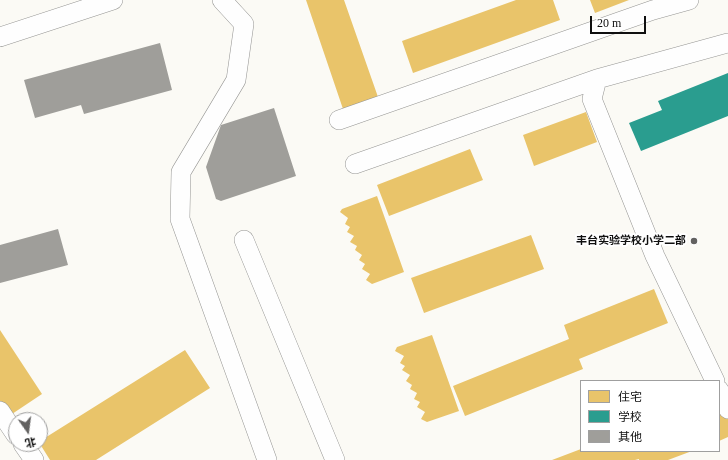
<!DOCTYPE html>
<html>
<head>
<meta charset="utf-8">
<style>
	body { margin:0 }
	#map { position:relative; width:728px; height:460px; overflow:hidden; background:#fbfaf5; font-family:"Times New Roman","Noto Sans SC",serif }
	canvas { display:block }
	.legend { position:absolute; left:580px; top:380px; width:140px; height:72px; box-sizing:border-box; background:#fff; border:1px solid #9f9f9f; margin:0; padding:5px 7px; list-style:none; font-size:12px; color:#0f0f0f }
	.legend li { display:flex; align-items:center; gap:8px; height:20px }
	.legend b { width:20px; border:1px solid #9f9f9f }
	.north { position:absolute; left:8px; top:412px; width:40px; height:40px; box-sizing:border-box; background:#fff; border:1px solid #9f9f9f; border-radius:50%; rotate:166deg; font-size:11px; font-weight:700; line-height:16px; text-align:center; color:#0f0f0f }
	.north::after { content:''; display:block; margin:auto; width:14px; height:18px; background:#626160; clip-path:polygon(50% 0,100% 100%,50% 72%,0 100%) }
	.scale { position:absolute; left:590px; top:16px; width:56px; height:18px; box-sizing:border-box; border:2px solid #0f0f0f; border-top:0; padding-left:5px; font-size:12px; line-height:14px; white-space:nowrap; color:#0f0f0f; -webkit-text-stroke:3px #fff; paint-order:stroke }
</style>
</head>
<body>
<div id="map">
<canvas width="728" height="460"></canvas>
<ul class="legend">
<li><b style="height:11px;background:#e9c46a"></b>住宅</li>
<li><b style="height:11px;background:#2a9d8f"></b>学校</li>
<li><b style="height:11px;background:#9f9e9a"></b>其他</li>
</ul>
<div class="north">北</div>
<div class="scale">20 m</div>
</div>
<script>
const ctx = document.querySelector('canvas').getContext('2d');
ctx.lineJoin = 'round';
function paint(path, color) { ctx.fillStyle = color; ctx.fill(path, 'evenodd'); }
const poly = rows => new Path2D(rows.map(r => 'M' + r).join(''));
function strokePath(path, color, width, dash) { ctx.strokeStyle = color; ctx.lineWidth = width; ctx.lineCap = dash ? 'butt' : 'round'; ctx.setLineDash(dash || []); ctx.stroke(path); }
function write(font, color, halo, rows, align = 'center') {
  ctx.font = font + ' "Times New Roman","Noto Sans SC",serif'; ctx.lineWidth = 4; ctx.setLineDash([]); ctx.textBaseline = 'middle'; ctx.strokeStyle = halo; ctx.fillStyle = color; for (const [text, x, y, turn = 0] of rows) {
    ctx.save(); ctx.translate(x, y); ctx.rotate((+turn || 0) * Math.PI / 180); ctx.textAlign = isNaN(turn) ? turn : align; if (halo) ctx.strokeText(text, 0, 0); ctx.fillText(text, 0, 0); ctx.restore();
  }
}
paint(poly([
	[306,0,344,0,378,97,343,109],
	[516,0,553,0,560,20,413,73,402,41],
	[590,0,629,0,595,13],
	[586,112,597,142,534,166,523,135],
	[470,149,483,180,389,216,377,185],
	[377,196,404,272,372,284,366,280,370,274,362,269,365,264,359,260,362,255,355,250,357,246,350,242,354,236,347,232,350,227,345,224,348,218,340,212,342,209],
	[531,235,544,269,424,313,411,278],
	[654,289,668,323,579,359,583,369,465,416,453,386,569,339,564,325],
	[0,330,42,394,9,416,0,402],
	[432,335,459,411,427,422,421,419,425,412,417,407,420,402,414,399,417,393,410,389,412,385,406,381,410,375,402,370,405,366,400,363,404,356,395,351,397,347],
	[185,350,210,388,96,460,50,460,40,444,40,441],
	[719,407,728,415,728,437,719,441],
	[581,449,581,451,692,451,668,460,639,460,639,459,635,460,552,460]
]), '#e9c46a');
paint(poly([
	[728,73,728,116,641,151,629,123,662,110,658,101]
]), '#2a9d8f');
paint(poly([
	[160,43,172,90,84,114,81,105,35,118,24,80],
	[274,108,296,176,221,201,216,199,206,167,221,125],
	[58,229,68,265,0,283,0,245]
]), '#9f9e9a');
const minor = poly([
	[222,0,244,24,236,80,181,172,180,219,267,460],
	[0,37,113,0],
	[339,120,653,10,689,0],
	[355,164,597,79],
	[244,240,335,460],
	[715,381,655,256,592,99,597,79,728,43],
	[719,390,728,409],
	[0,411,16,435],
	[23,444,34,460]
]);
strokePath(minor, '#959593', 20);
strokePath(minor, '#fefefe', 19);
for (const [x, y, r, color] of [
	[694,241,4,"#626160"]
]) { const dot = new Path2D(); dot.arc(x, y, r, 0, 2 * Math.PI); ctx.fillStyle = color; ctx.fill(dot); strokePath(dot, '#fff', 1.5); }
write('bold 11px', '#0f0f0f', '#fff', [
	["丰台实验学校小学二部",686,241]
], 'right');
</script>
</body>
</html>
